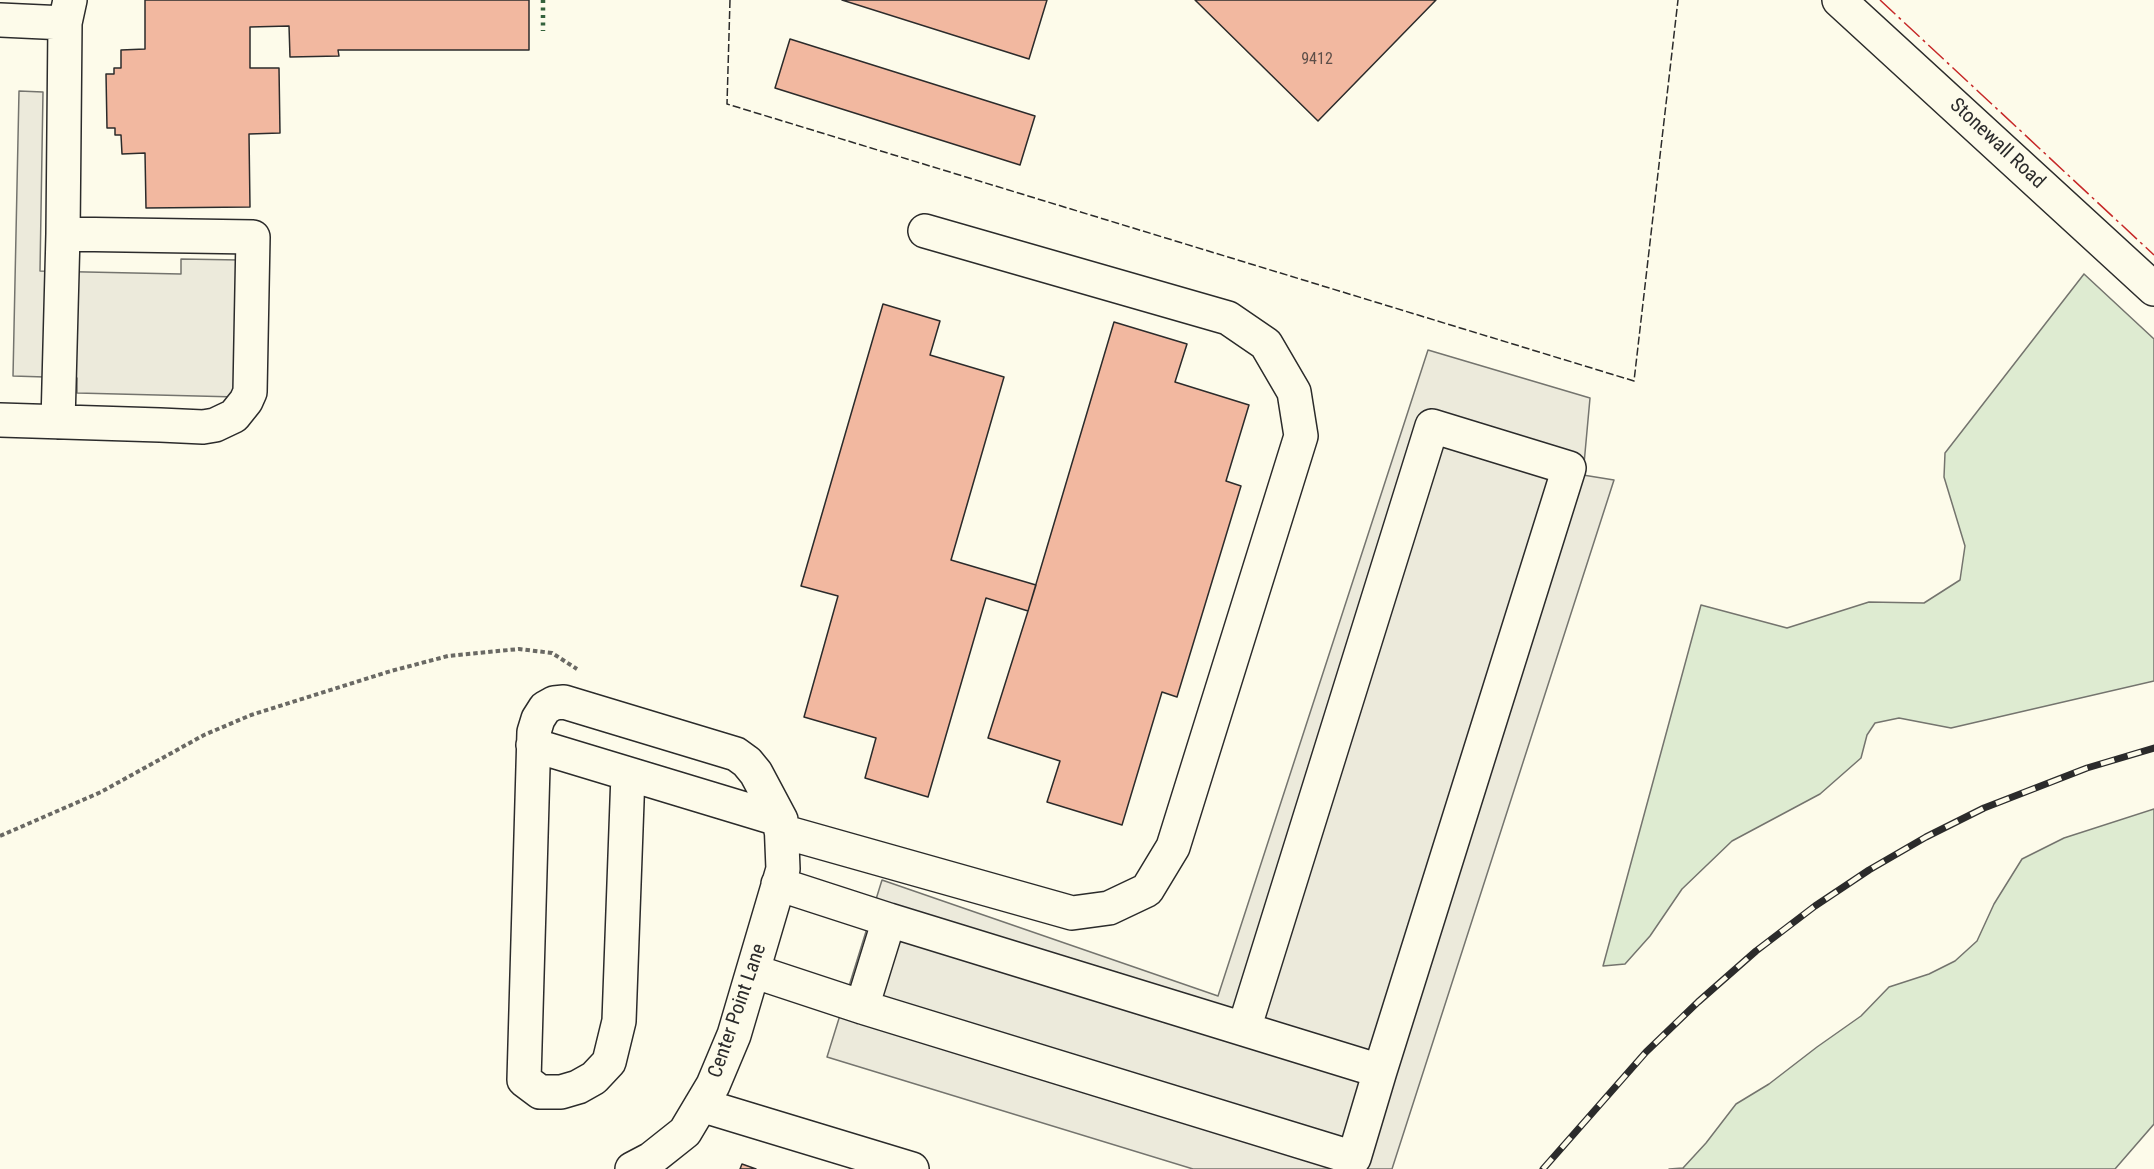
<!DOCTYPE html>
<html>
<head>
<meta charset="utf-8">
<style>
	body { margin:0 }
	canvas { display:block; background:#fdfbea }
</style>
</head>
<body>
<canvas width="2154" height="1169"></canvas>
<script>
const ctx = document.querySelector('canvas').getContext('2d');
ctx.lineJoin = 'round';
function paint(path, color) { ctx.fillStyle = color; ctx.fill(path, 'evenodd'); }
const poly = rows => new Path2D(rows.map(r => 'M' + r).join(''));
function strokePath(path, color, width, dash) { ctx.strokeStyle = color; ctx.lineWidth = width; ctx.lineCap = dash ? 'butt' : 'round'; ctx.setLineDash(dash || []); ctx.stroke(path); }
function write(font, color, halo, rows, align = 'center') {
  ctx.font = font + ' "Roboto Condensed",sans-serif'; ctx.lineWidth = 4.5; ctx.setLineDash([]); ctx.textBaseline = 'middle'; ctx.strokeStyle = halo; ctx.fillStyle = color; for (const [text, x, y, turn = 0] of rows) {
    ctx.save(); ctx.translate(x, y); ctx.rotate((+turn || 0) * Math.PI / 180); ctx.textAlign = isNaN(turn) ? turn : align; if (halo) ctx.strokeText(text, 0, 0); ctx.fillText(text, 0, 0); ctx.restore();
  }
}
const green = poly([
	[2084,274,2154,339,2154,681,1951,728,1899,718,1875,723,1867,735,1861,758,1820,794,1732,841,1682,889,1650,936,1625,964,1603,966,1701,605,1787,628,1869,602,1924,603,1960,580,1965,546,1944,477,1945,453,2084,274],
	[2154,809,2154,1124,2115,1169,1669,1169,1683,1168,1706,1143,1736,1104,1769,1084,1817,1047,1861,1016,1889,987,1929,974,1955,961,1977,941,1994,904,2022,859,2064,838,2154,809]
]);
paint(green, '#deebd1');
strokePath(green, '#74746e', 1.5);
const parking = poly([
	[19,91,43,92,40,271,181,274,181,259,240,260,237,397,77,393,77,378,13,376,19,91],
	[1428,350,1590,398,1583,475,1614,480,1392,1169,1193,1169,827,1057,882,880,1218,996,1428,350]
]);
paint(parking, '#eceadb');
strokePath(parking, '#74746e', 1.5);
const building = poly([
	[145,0,529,0,529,50,338,50,339,56,290,57,289,26,250,27,250,68,279,68,280,133,249,134,250,207,146,208,145,153,122,154,121,135,115,135,115,128,107,128,106,74,114,74,114,68,121,68,121,50,145,49,145,0],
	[842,0,1047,0,1029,59,842,0],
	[1195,0,1436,0,1318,121,1195,0],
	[790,39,1035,116,1020,165,775,88,790,39],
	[883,304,940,321,930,355,1004,377,951,560,1036,585,1028,611,986,598,928,797,865,778,876,738,804,717,838,596,801,586,883,304],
	[1114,322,1187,344,1175,382,1249,405,1226,481,1241,486,1177,697,1162,692,1122,825,1047,802,1060,761,988,738,1028,611,1114,322],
	[742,1164,756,1169,740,1169,742,1164]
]);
paint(building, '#f2b8a0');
strokePath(building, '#2b2b2b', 1.5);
const minor = poly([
	[1839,0,2154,289],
	[0,20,65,23],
	[63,234,65,23,70,0],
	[0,420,160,425,203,427,215,425,234,416,246,401,250,392,253,237,63,234,58,422],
	[533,745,781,820],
	[628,774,619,1021,609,1062,594,1078,578,1087,561,1092,540,1092,524,1080,534,732,538,719,545,708,554,703,564,702,736,754,747,762,756,773,781,820,783,869,734,1035,713,1085,685,1132,651,1159,632,1169],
	[781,831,1072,913,1109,908,1147,890,1173,847,1301,436,1294,392,1266,344,1228,318,925,231],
	[778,884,889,920],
	[753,971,862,1007,1354,1158,1380,1071,889,920,862,1007],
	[1244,1029,1432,426,1569,468,1380,1071],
	[701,1105,912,1169]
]);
strokePath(minor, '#2b2b2b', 36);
strokePath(poly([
	[0,836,101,792,204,735,251,715,391,671,448,656,519,649,552,653,577,669]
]), '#6a6964', 4, [4.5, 3]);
strokePath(minor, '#fdfbea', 33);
const rail = poly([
	[1543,1169,1646,1052,1698,1002,1756,951,1815,906,1869,870,1926,837,1984,808,2087,768,2154,748]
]);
strokePath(rail, '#2b2b2b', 7);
strokePath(rail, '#fdfbea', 4.5, [14]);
strokePath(poly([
	[543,0,543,31]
]), '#34623c', 4.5, [3, 4.5]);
strokePath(poly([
	[730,0,727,104,1634,381,1678,0]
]), '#2b2b2b', 1.5, [8, 3]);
strokePath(poly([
	[1880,0,2154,255]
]), '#c62828', 1.5, [21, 4.5, 3, 4.5]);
write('16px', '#5d4e48', null, [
	["9412",1317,60]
]);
write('20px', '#2b2b2b', '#fdfbea', [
	["Stonewall Road",1997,144,43],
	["Center Point Lane",738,1011,-71]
]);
</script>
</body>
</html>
